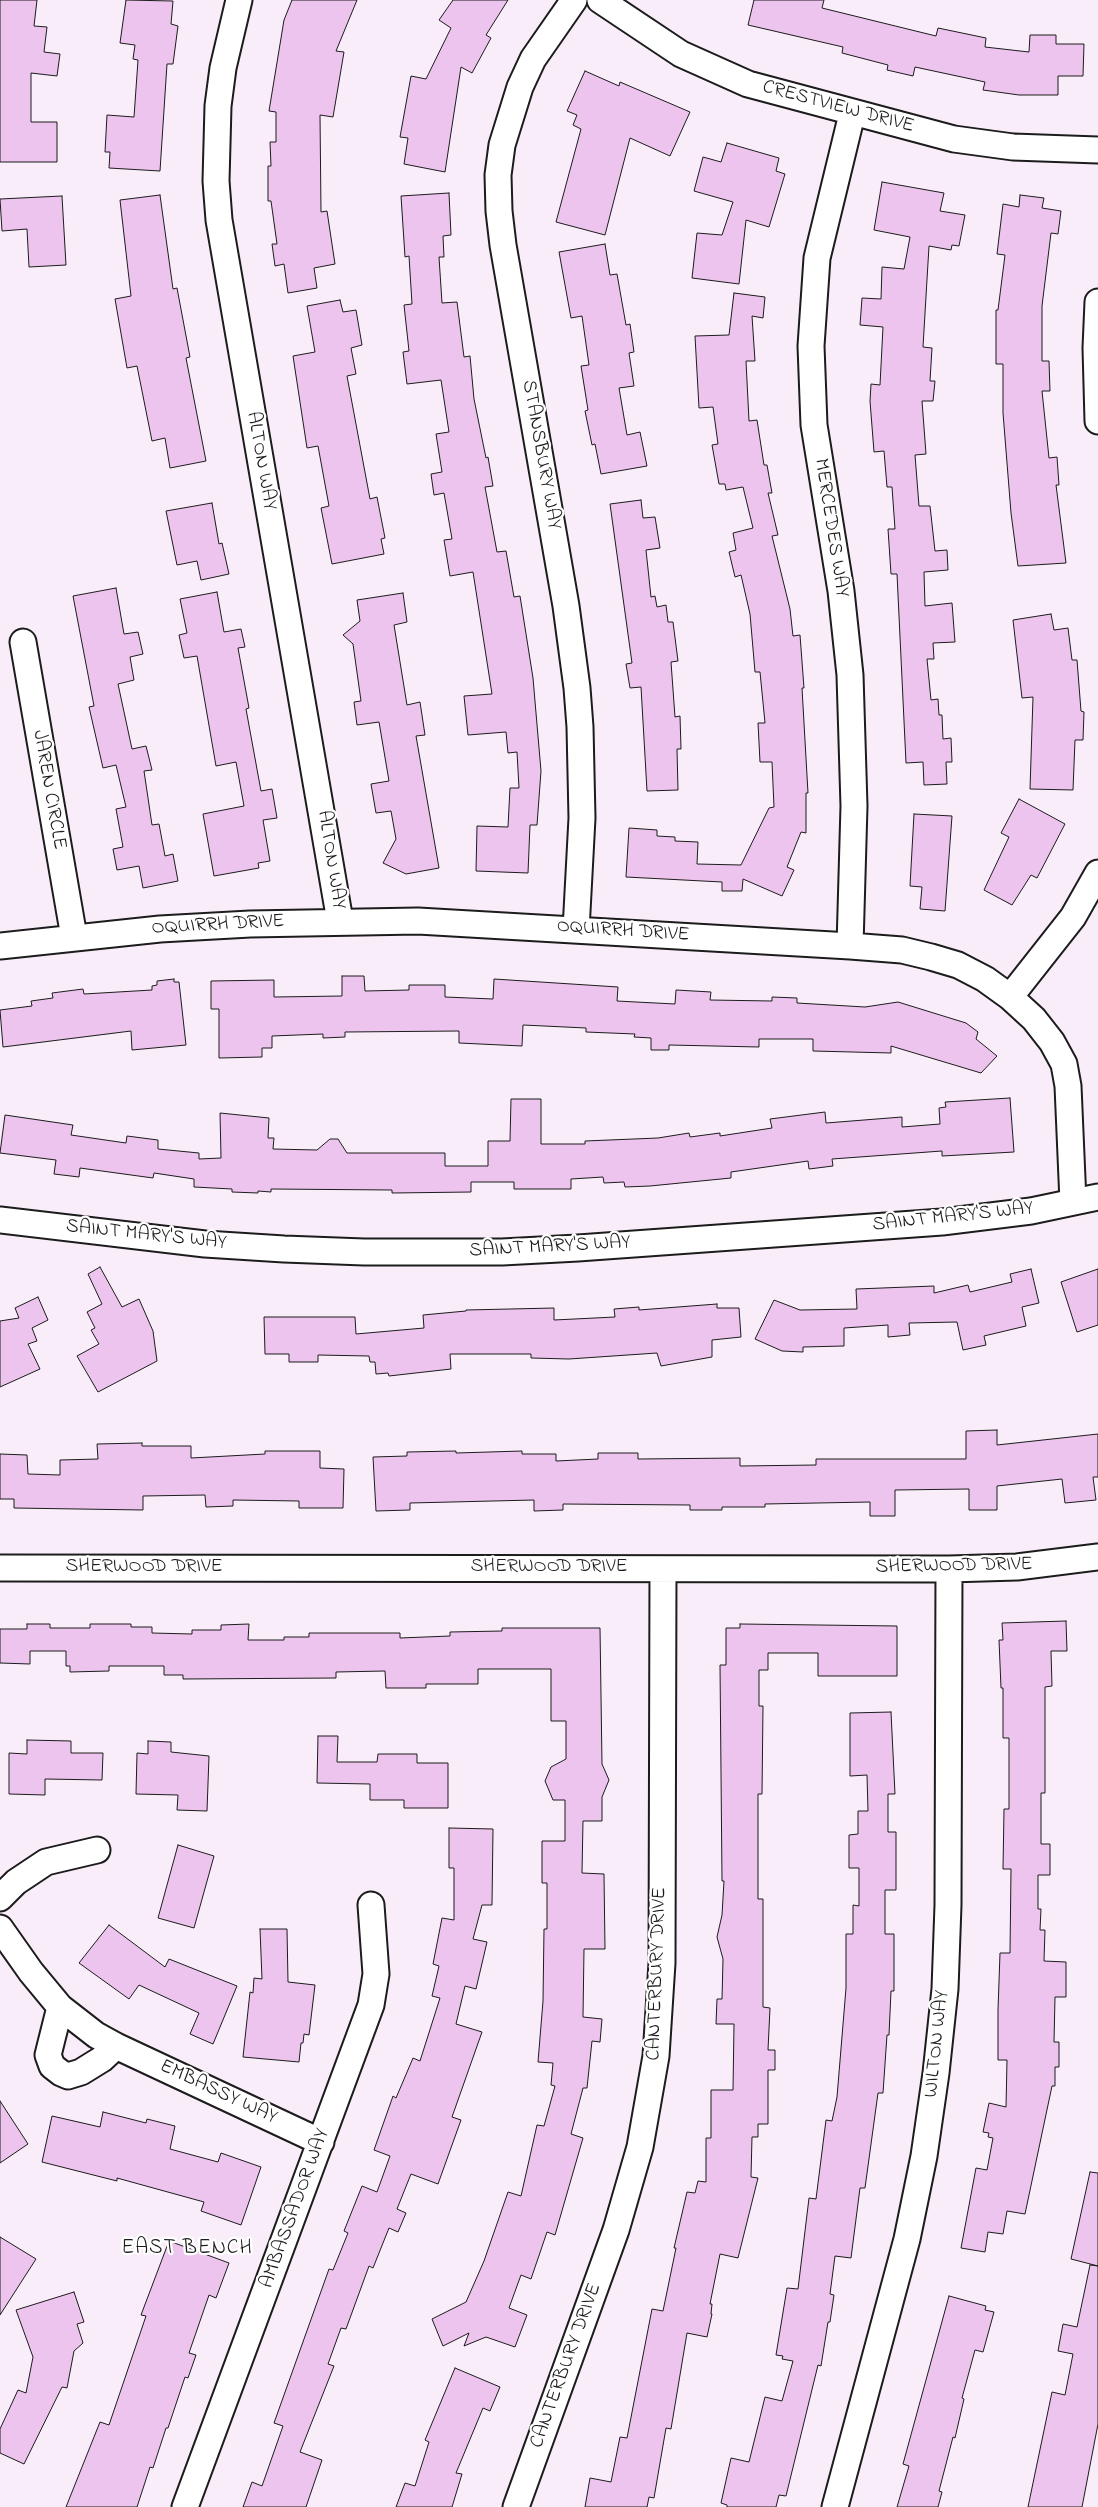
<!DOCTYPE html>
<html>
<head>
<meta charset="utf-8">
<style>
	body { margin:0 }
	canvas { display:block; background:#f9edfa }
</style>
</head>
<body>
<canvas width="1098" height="2507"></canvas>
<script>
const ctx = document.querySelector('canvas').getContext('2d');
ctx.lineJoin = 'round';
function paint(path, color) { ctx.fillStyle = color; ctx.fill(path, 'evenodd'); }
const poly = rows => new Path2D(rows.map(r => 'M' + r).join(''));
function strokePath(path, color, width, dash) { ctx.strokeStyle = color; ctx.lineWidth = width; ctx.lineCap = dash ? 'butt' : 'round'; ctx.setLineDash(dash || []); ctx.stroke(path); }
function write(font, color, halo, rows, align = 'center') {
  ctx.font = font + ' "Indie Flower",sans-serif'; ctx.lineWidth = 4.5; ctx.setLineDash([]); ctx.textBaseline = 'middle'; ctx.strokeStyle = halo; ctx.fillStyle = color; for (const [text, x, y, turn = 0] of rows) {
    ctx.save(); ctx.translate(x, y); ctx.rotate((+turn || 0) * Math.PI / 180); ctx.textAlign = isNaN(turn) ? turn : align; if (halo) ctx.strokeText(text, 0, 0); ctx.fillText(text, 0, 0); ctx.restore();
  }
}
const building = poly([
	[0,0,37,0,34,26,47,27,44,52,60,54,57,76,31,73,31,122,57,122,57,162,0,162,0,0],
	[126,0,173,1,171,24,178,26,173,64,167,64,160,171,109,168,110,152,105,152,107,115,134,117,138,60,133,59,135,45,120,43,126,0],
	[292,0,357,0,336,51,344,52,333,117,320,115,321,212,327,211,335,264,314,268,317,288,288,293,284,264,275,266,272,244,277,244,271,201,268,201,268,166,271,166,270,142,276,142,276,112,269,111,284,20,292,0],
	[453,0,508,0,486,35,491,38,472,73,461,67,445,172,404,164,408,138,400,137,411,76,426,79,451,28,439,20,453,0],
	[754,0,824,0,822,8,936,36,938,28,986,38,985,47,1029,52,1030,35,1056,35,1056,44,1084,44,1083,76,1058,76,1058,95,1019,95,983,90,985,82,915,67,913,76,887,70,888,65,842,53,843,47,748,25,754,0],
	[585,71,619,86,620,82,690,112,670,156,630,138,605,235,556,222,581,129,573,125,577,115,567,111,585,71],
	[727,143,779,158,776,171,785,174,769,227,746,220,739,284,692,278,697,233,722,235,733,202,694,191,703,157,721,162,727,143],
	[882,182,944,193,940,211,965,215,959,246,952,245,951,250,929,246,923,347,932,348,930,381,935,381,933,401,922,401,926,454,915,455,919,506,930,506,935,551,947,550,948,570,924,572,925,606,952,603,955,642,933,643,934,659,927,659,931,700,938,699,939,715,942,715,943,739,951,738,952,762,946,762,947,784,924,785,923,762,906,763,897,574,891,574,888,529,895,529,892,487,887,487,884,451,874,452,870,401,871,384,880,385,883,327,860,325,862,298,881,299,882,267,904,269,910,237,874,230,882,182],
	[449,193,451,235,443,236,444,257,439,257,442,303,457,302,464,357,470,356,474,399,486,458,488,457,493,486,485,487,497,552,506,551,514,597,520,596,533,678,541,771,537,825,530,825,528,873,476,871,477,826,508,827,510,788,519,788,517,752,508,753,506,732,468,735,464,696,492,694,473,572,450,576,444,540,452,539,444,493,434,495,431,474,442,472,436,434,449,432,441,380,407,384,403,352,409,351,404,305,412,304,409,256,405,257,401,196,449,193],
	[160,195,173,289,177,288,190,357,186,358,206,461,170,468,165,438,152,441,137,366,127,368,115,299,131,296,120,200,160,195],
	[1020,195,1044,198,1042,208,1061,211,1058,234,1051,233,1042,306,1042,361,1049,361,1050,391,1042,391,1049,458,1057,457,1059,485,1056,485,1066,563,1018,566,1011,513,1003,413,1003,364,996,364,996,310,998,310,1005,255,997,254,1003,204,1019,207,1020,195],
	[62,196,66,265,29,267,27,229,2,231,0,199,62,196],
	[605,244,610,275,617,274,626,325,630,324,634,352,629,353,634,386,619,388,627,435,640,432,647,466,601,474,595,444,592,445,585,411,588,410,581,366,589,365,582,316,571,318,559,252,605,244],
	[734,293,765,297,763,318,752,316,755,361,746,361,749,421,757,420,764,465,767,465,772,493,768,493,778,535,772,536,790,609,793,636,800,635,804,688,802,688,808,793,806,793,806,833,801,832,787,867,794,870,782,896,743,879,742,891,722,891,722,882,626,877,629,828,657,830,657,836,675,837,675,841,698,842,697,864,741,865,769,808,774,807,772,762,760,762,758,723,765,723,760,672,755,672,750,614,741,575,735,577,729,552,736,550,733,533,753,528,743,487,726,490,725,484,719,484,712,445,718,444,713,407,699,408,695,336,729,335,734,293],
	[340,300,343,312,356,310,362,345,351,348,356,374,347,376,370,499,377,497,385,538,381,539,384,554,332,564,321,508,329,506,318,446,307,448,293,356,315,352,307,306,340,300],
	[641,500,643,518,655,517,660,548,646,550,651,597,655,596,657,607,666,605,668,622,673,622,678,661,671,662,675,717,680,716,681,749,677,749,678,790,647,791,641,687,630,688,626,664,632,663,610,504,641,500],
	[212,503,219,544,222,543,229,574,201,580,197,561,177,565,166,511,212,503],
	[116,588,124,634,138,632,143,654,130,657,134,680,118,684,132,749,146,746,152,770,144,771,152,825,159,824,165,856,173,854,178,881,143,888,139,866,117,870,113,849,123,847,116,809,126,807,116,765,103,768,89,707,94,706,73,596,116,588],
	[217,592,224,632,241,629,245,647,238,648,249,708,246,709,261,791,272,789,277,818,263,820,270,861,258,863,259,868,214,876,203,814,244,806,236,762,216,766,197,656,184,658,179,635,187,633,180,599,217,592],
	[403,593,407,622,394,625,407,705,420,702,425,735,416,736,439,868,406,874,383,863,396,839,391,811,376,813,371,784,389,781,379,722,357,725,354,702,361,701,353,644,343,635,360,621,357,600,403,593],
	[1051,614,1054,630,1068,628,1072,660,1077,660,1081,711,1084,712,1083,740,1075,740,1073,790,1030,789,1033,697,1022,698,1013,620,1051,614],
	[1019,799,1065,824,1037,878,1031,875,1012,905,984,890,1009,837,1001,833,1019,799],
	[914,814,952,816,945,911,920,909,922,887,910,886,914,814],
	[342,976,364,976,365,991,409,990,409,985,445,985,445,997,493,999,494,979,618,987,617,1001,675,1004,676,990,711,992,710,1000,772,1001,772,997,797,998,797,1003,865,1007,898,1002,966,1023,978,1032,976,1039,997,1056,981,1073,891,1046,891,1053,813,1051,813,1039,759,1039,759,1047,669,1045,669,1050,651,1050,651,1038,634,1037,635,1034,586,1032,586,1028,523,1025,522,1046,459,1043,459,1031,345,1032,345,1037,323,1038,323,1034,272,1036,272,1048,262,1048,262,1057,219,1058,219,1009,211,1009,211,981,274,980,274,997,342,996,342,976],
	[174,979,174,982,179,982,186,1045,132,1050,131,1031,3,1047,0,1010,32,1006,31,1001,53,998,52,993,83,989,84,994,152,990,152,986,157,985,157,981,174,979],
	[1010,1098,1014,1152,942,1156,942,1151,832,1159,833,1166,809,1169,808,1161,731,1172,731,1178,650,1186,625,1187,624,1182,604,1183,603,1177,571,1179,571,1189,514,1189,514,1182,471,1182,471,1192,392,1193,392,1190,271,1189,271,1192,258,1191,258,1193,232,1192,232,1189,194,1187,194,1179,154,1173,153,1178,80,1168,79,1177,54,1174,56,1160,0,1153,5,1115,73,1125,71,1135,126,1143,127,1136,158,1140,158,1149,199,1153,199,1159,221,1158,220,1113,269,1118,268,1138,274,1138,273,1149,317,1150,330,1139,338,1139,347,1153,445,1153,445,1166,488,1166,488,1141,510,1141,511,1099,541,1099,541,1144,585,1144,585,1141,658,1138,689,1133,690,1137,720,1133,720,1136,772,1128,770,1119,825,1112,826,1123,902,1117,902,1127,940,1124,939,1108,946,1107,945,1102,1010,1098],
	[100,1267,122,1307,139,1299,153,1331,157,1361,98,1392,77,1356,99,1344,91,1330,95,1328,87,1312,102,1304,88,1274,100,1267],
	[1031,1269,1039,1303,1022,1307,1026,1326,984,1336,986,1345,963,1350,957,1322,909,1323,910,1335,888,1337,888,1325,844,1328,844,1346,803,1347,803,1352,782,1351,755,1339,774,1300,800,1310,857,1309,856,1289,934,1286,934,1293,968,1285,970,1292,1012,1282,1010,1274,1031,1269],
	[1098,1269,1098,1325,1077,1332,1061,1282,1098,1269],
	[38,1297,48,1320,32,1328,37,1341,28,1344,40,1369,0,1387,0,1321,19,1318,15,1308,38,1297],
	[717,1304,717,1308,739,1308,741,1337,712,1340,712,1357,661,1366,657,1353,569,1359,531,1358,531,1354,450,1354,451,1369,389,1376,388,1373,376,1374,375,1362,370,1362,369,1356,318,1355,318,1362,289,1362,289,1354,265,1354,264,1317,355,1317,356,1334,424,1328,423,1315,466,1311,466,1310,554,1308,554,1320,615,1317,614,1309,639,1307,639,1310,717,1304],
	[997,1430,997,1445,1098,1434,1098,1477,1093,1477,1096,1500,1065,1503,1062,1479,997,1486,997,1510,969,1510,969,1489,895,1490,895,1516,870,1516,870,1502,765,1504,765,1507,722,1507,722,1510,690,1510,690,1505,563,1504,563,1510,534,1511,534,1500,410,1503,410,1510,376,1511,373,1457,407,1456,407,1452,456,1451,456,1453,522,1451,522,1454,556,1454,556,1461,598,1459,598,1453,638,1453,638,1459,740,1458,740,1466,816,1465,816,1459,966,1459,966,1431,997,1430],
	[142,1443,142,1446,191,1446,191,1458,265,1454,265,1451,320,1451,320,1468,344,1469,343,1508,299,1508,299,1501,233,1500,233,1506,206,1507,205,1495,143,1496,143,1510,14,1508,14,1499,0,1499,0,1454,27,1455,28,1474,60,1475,60,1460,98,1459,97,1444,142,1443],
	[1066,1621,1067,1651,1051,1651,1052,1686,1045,1687,1045,1793,1041,1793,1041,1844,1050,1844,1050,1875,1038,1875,1038,1909,1041,1909,1040,1930,1045,1930,1044,1961,1066,1962,1066,1997,1055,1997,1054,2042,1059,2042,1059,2067,1055,2067,1055,2086,1052,2086,1025,2214,1007,2211,1003,2234,988,2232,985,2252,961,2248,976,2168,987,2170,993,2138,988,2137,989,2133,983,2132,989,2103,1006,2107,1007,2060,998,2060,998,2010,1000,1953,1010,1953,1011,1869,1003,1869,1004,1809,1009,1809,1009,1738,1003,1738,1003,1688,1001,1688,999,1640,1003,1640,1002,1623,1066,1621],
	[27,1624,50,1624,50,1628,90,1628,90,1624,131,1624,131,1627,152,1627,152,1633,192,1634,192,1630,221,1630,221,1625,249,1624,248,1640,284,1640,284,1637,309,1637,309,1633,400,1633,400,1638,450,1636,450,1632,502,1631,502,1628,600,1628,602,1764,609,1780,602,1797,602,1821,583,1821,582,1873,604,1874,605,1949,584,1949,583,2017,602,2019,600,2042,592,2041,587,2088,583,2088,571,2134,583,2138,555,2235,547,2232,531,2279,521,2275,509,2308,527,2315,515,2347,486,2337,464,2346,469,2333,443,2346,432,2319,466,2302,484,2261,508,2192,521,2196,537,2125,544,2126,555,2086,551,2085,553,2063,538,2062,543,2001,544,1929,547,1929,547,1883,542,1883,542,1841,565,1841,565,1800,553,1800,545,1781,551,1767,566,1759,566,1721,551,1721,551,1669,478,1669,478,1684,426,1684,426,1688,386,1688,385,1671,336,1672,336,1678,183,1679,183,1675,164,1675,164,1666,109,1666,109,1671,70,1672,70,1666,66,1666,66,1651,30,1651,30,1664,0,1663,0,1629,27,1629,27,1624],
	[740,1624,897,1626,897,1676,818,1676,818,1653,768,1653,768,1670,759,1670,759,1706,763,1706,762,1794,758,1794,758,1899,763,1899,763,2007,770,2008,768,2050,775,2050,775,2070,768,2070,768,2124,758,2124,758,2137,752,2137,751,2177,758,2178,738,2258,720,2254,710,2304,712,2304,711,2314,712,2314,707,2337,687,2333,671,2429,666,2428,654,2498,649,2497,647,2507,585,2507,590,2478,611,2482,620,2437,627,2438,652,2309,663,2311,676,2248,674,2248,687,2192,695,2193,698,2181,706,2182,706,2138,711,2138,711,2090,733,2090,734,2024,716,2024,717,1999,722,1999,723,1959,717,1937,722,1915,724,1881,722,1881,720,1665,726,1665,726,1628,740,1628,740,1624],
	[891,1712,895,1794,888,1794,888,1832,896,1832,896,1890,885,1890,885,1934,894,1934,894,1991,891,1991,889,2035,887,2035,883,2093,878,2093,865,2188,860,2188,851,2258,835,2256,830,2294,834,2295,830,2322,828,2322,821,2366,818,2365,786,2496,779,2495,776,2507,727,2507,727,2505,721,2503,731,2458,749,2462,765,2397,782,2401,793,2361,782,2359,783,2356,776,2355,787,2288,798,2289,809,2198,816,2199,826,2120,832,2121,837,2097,846,1988,846,1934,853,1934,853,1905,859,1906,859,1868,849,1868,849,1835,858,1834,858,1811,868,1811,867,1775,850,1776,850,1713,891,1712],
	[318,1736,338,1736,337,1762,377,1762,378,1754,417,1754,417,1763,448,1763,448,1808,404,1808,404,1800,370,1800,370,1784,317,1783,318,1736],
	[27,1740,71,1741,71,1753,103,1753,102,1780,45,1779,45,1795,9,1794,9,1753,27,1754,27,1740],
	[148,1741,171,1742,171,1752,209,1756,207,1811,177,1810,178,1795,136,1794,137,1753,148,1754,148,1741],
	[449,1828,493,1829,492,1905,482,1905,473,1939,487,1942,476,1989,465,1986,456,2024,482,2032,452,2117,461,2120,438,2184,411,2174,397,2209,406,2213,398,2232,389,2228,373,2268,369,2266,346,2329,341,2328,328,2364,334,2366,300,2452,322,2460,306,2507,243,2507,252,2482,262,2486,283,2426,274,2423,329,2269,333,2270,348,2233,344,2231,362,2186,377,2192,390,2156,374,2150,393,2096,396,2098,413,2058,420,2061,440,1998,432,1996,439,1966,433,1964,442,1918,454,1920,454,1868,449,1868,449,1828],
	[178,1845,214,1856,194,1928,158,1918,178,1845],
	[109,1925,165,1967,169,1959,237,1986,213,2044,190,2034,199,2013,139,1985,129,1999,79,1963,109,1925],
	[260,1929,287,1929,288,1982,315,1985,309,2035,304,2034,303,2043,301,2043,299,2062,243,2057,250,1992,253,1993,254,1978,262,1979,260,1929],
	[0,2101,28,2144,0,2163,0,2101],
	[103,2112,146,2123,147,2119,175,2126,170,2149,218,2162,221,2153,261,2167,241,2225,201,2211,204,2202,117,2178,117,2181,42,2162,52,2116,100,2127,103,2112],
	[1090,2172,1098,2173,1098,2266,1071,2259,1090,2172],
	[0,2237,36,2259,0,2315,0,2237],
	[169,2241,229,2263,216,2298,209,2295,189,2353,196,2355,188,2378,185,2377,168,2428,166,2428,153,2468,150,2467,137,2507,66,2507,100,2422,109,2425,146,2316,141,2315,169,2241],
	[1090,2265,1098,2266,1098,2424,1082,2507,1028,2507,1052,2392,1065,2395,1073,2354,1058,2351,1063,2324,1077,2327,1090,2265],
	[74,2292,84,2322,77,2324,83,2343,74,2351,67,2388,62,2387,24,2464,0,2453,0,2429,18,2390,26,2393,33,2357,16,2310,74,2292],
	[949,2296,986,2306,985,2310,994,2312,983,2352,975,2350,962,2398,964,2399,955,2438,953,2437,939,2491,942,2492,938,2507,897,2507,909,2466,903,2464,949,2296],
	[455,2368,500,2387,490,2411,483,2408,456,2473,462,2474,452,2507,396,2507,405,2483,415,2486,429,2442,425,2440,455,2368]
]);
paint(building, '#ecc4ed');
strokePath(building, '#1c1c1c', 1);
const minor = poly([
	[239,0,223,68,218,106,216,181,219,220,340,921],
	[574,0,533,59,520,87,502,145,498,175,499,211,503,245,566,606,577,688,580,727,582,818,576,930],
	[600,0,681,54,748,84,954,139,1013,147,1098,150],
	[1098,302,1096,348,1098,421],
	[23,642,74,937],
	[0,946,160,929,250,924,418,921,850,946,902,950,931,957,958,965,985,979,1010,997,1034,1019,1052,1042,1064,1064,1068,1086,1073,1202],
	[850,946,854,806,850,675,841,591,814,425,811,346,817,258,852,114],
	[1010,997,1073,917,1098,873],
	[0,1220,205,1244,284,1249,364,1252,502,1252,578,1248,942,1222,1031,1211,1098,1197],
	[0,1568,949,1569,1017,1567,1098,1557],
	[0,1898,16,1882,46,1862,97,1850],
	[0,1928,31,1972,60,2007,96,2035,116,2046,321,2142],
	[60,2007,48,2055,52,2066,61,2073,68,2076,81,2072,102,2059,116,2046],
	[185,2507,371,2005,376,1974,371,1905],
	[516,2507,616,2230,640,2147,656,2056,662,1963,663,1569],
	[835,2507,907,2239,924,2156,936,2073,945,1989,948,1905,949,1569]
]);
strokePath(minor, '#1c1c1c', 29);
strokePath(minor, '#fff', 25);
write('20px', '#1c1c1c', '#fff', [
	["CRESTVIEW DRIVE",838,108,15],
	["STANSBURY WAY",540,455,80],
	["ALTON WAY",260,461,80],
	["MERCEDES WAY",830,528,81],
	["JAREN CIRCLE",48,790,80],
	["ALTON WAY",330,860,81],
	["OQUIRRH DRIVE",218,926,-3],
	["OQUIRRH DRIVE",623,932,4],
	["SAINT MARY'S WAY",953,1218,-6],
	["SAINT MARY'S WAY",146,1236,6],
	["SAINT MARY'S WAY",550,1248,-3],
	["SHERWOOD DRIVE",954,1567,-1],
	["SHERWOOD DRIVE",144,1568],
	["SHERWOOD DRIVE",549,1568],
	["CANTERBURY DRIVE",658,1974,-88],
	["WILTON WAY",938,2044,-84],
	["EMBASSY WAY",218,2093,25],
	["AMBASSADOR WAY",296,2209,-70],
	["CANTERBURY DRIVE",567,2366,-70]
]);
ctx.letterSpacing = '1px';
write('21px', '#1c1c1c', '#fff', [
	["EAST BENCH",187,2250]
]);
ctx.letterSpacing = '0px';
</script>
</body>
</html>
